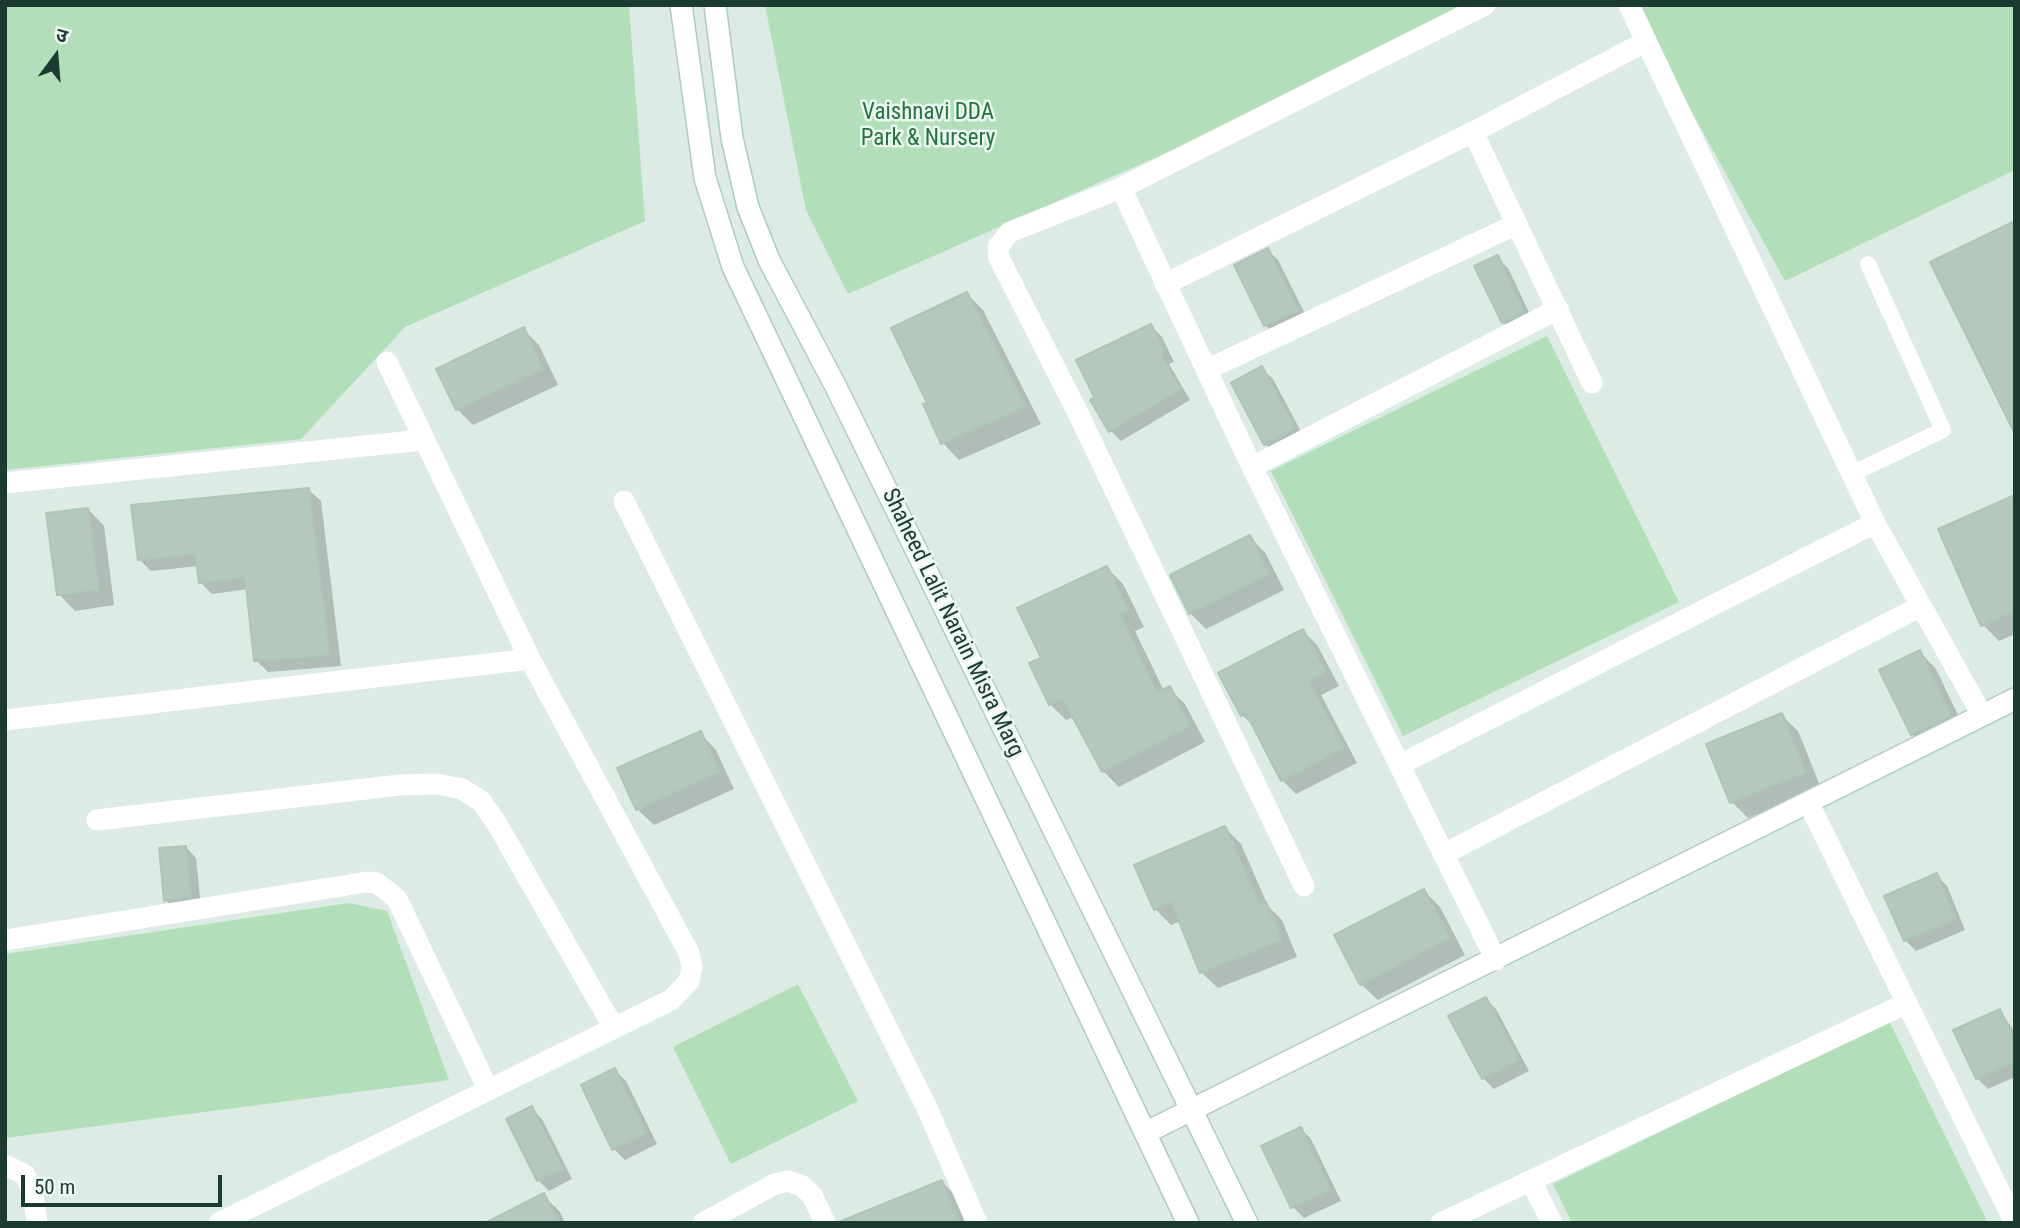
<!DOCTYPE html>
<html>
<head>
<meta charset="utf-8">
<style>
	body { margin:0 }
	#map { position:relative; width:2020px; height:1228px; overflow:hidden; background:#dcebe3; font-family:"Roboto Condensed","Noto Sans Devanagari",sans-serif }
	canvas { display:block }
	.frame { position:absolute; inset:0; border:7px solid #1c3b30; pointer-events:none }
	.north { position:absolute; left:21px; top:21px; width:70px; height:70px; -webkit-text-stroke:5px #edf7f1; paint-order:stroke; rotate:16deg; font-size:19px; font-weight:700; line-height:28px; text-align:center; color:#1c3b30 }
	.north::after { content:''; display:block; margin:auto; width:24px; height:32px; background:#1c3b30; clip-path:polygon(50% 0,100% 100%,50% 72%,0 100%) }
	.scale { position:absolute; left:21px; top:1175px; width:201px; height:32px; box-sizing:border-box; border:4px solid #1c3b30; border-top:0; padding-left:9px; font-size:21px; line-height:24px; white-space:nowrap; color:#1c3b30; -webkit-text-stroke:5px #edf7f1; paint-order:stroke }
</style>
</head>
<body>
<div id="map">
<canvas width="2020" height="1228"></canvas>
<div class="frame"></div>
<div class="north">उ</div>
<div class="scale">50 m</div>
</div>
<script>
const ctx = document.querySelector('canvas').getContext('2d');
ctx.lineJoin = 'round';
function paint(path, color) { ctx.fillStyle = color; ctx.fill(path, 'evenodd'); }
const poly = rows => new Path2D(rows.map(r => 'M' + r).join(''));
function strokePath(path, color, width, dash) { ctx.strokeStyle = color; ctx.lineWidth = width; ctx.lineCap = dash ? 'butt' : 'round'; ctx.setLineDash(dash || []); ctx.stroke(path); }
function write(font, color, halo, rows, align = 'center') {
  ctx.font = font + ' "Roboto Condensed",sans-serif'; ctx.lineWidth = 5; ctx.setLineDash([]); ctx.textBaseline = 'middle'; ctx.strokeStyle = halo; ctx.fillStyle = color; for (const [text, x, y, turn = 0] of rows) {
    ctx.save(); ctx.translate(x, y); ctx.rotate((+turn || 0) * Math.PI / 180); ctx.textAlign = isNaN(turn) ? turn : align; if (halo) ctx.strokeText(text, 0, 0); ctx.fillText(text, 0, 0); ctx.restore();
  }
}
paint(poly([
	[5,5,629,5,645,221,405,327,301,439,5,470],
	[765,5,1499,5,848,294,806,210],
	[1633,5,2015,5,2015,170,1785,281],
	[1547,336,1679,602,1403,736,1271,471],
	[349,903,387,911,449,1080,5,1138,5,954],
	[798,984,858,1101,731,1164,673,1047],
	[1889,1021,1988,1223,1572,1223,1553,1184]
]), '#b2dfba');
paint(poly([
	[1268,250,1278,260,1308,320,1276,336,1265,325],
	[1497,257,1508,268,1534,323,1514,333,1503,322],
	[967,294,983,310,1041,424,959,460,943,443,926,405,929,404],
	[1151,326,1162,337,1174,362,1169,364,1190,400,1121,441,1110,430],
	[523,329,539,345,558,385,473,425,457,409],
	[1262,369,1273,379,1305,439,1276,454,1265,444],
	[309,490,321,501,341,666,268,672,256,660,248,589,212,594,200,582,198,566,151,571,139,559],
	[2015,497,2015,634,1999,641,1983,625],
	[88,509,104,526,114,605,75,611,59,594],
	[1250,537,1266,554,1284,590,1206,629,1190,613],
	[1107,568,1123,584,1144,627,1135,631,1164,691,1169,688,1185,704,1205,742,1119,787,1103,771,1074,717,1066,720,1050,704,1043,658],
	[1303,631,1317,645,1339,686,1321,695,1357,763,1296,794,1282,780,1255,727,1242,715],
	[1920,652,1936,669,1966,732,1928,750,1912,734],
	[1781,715,1798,731,1821,788,1748,818,1732,802,1708,745],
	[700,733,716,750,734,789,654,825,637,809],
	[1225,828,1241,844,1268,906,1282,920,1297,957,1218,988,1201,972,1181,921,1171,925,1155,909],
	[186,847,196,858,201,907,176,911,166,900],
	[1936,875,1947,886,1965,930,1916,951,1905,940],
	[1424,891,1440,907,1465,955,1378,1000,1361,984],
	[1486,999,1496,1009,1529,1071,1494,1089,1483,1078],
	[2000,1011,2015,1032,2015,1077,1988,1089,1977,1078],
	[615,1071,626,1081,657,1144,625,1160,614,1149],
	[532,1109,542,1119,572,1179,549,1191,538,1180],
	[1301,1129,1311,1139,1341,1201,1304,1218,1293,1207,1263,1147],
	[942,1182,958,1198,968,1223,857,1223],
	[544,1196,560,1212,565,1223,517,1223]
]), '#0003');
const building = poly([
	[2015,221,2015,434,1930,262,2015,221],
	[1268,248,1299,310,1264,326,1234,265,1268,248],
	[1498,255,1524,312,1502,323,1474,266,1498,255],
	[967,292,1026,407,941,444,923,404,927,403,891,328,967,292],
	[1151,324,1165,351,1160,353,1181,389,1109,432,1090,400,1094,397,1076,360,1151,324],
	[524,327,543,369,456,410,436,369,524,327],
	[1262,366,1295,428,1264,445,1231,383,1262,366],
	[309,488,330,655,254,661,245,577,199,583,195,554,138,560,131,505,309,488],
	[2015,495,2015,611,1981,626,1938,529,2015,495],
	[88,508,99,590,57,595,46,513,88,508],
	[1250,535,1269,574,1189,614,1170,575,1250,535],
	[1107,566,1129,610,1120,614,1157,692,1170,686,1190,726,1102,772,1063,699,1049,705,1029,663,1041,658,1017,608,1107,566],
	[1303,629,1326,672,1309,681,1344,748,1281,781,1246,713,1241,716,1218,673,1303,629],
	[1920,650,1951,716,1911,735,1879,670,1920,650],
	[1782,713,1806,772,1730,803,1706,744,1782,713],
	[701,731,719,772,636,810,617,768,701,731],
	[1225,826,1260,904,1266,902,1282,940,1200,973,1171,902,1154,910,1134,865,1225,826],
	[186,846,191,897,164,901,159,848,186,846],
	[1937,873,1956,919,1904,941,1884,896,1937,873],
	[1424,889,1450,938,1360,985,1334,935,1424,889],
	[1486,997,1519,1060,1482,1079,1448,1016,1486,997],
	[2000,1009,2015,1042,2015,1062,1976,1079,1953,1030,2000,1009],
	[615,1068,647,1133,612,1150,581,1085,615,1068],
	[532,1106,563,1168,537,1181,506,1119,532,1106],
	[1301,1127,1331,1190,1291,1208,1261,1146,1301,1127],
	[942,1180,960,1223,839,1223,839,1222,942,1180],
	[544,1193,559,1223,485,1223,544,1193]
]);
paint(building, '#b4c8be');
strokePath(building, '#aec5b9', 2);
const secondary = poly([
	[681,5,705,178,733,267,1188,1223],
	[715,5,732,138,748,207,769,260,835,385,1247,1223],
	[1145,1133,2015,699]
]);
strokePath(secondary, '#aeccbe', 24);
strokePath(poly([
	[1852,474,1943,430,1868,264]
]), '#fff', 16);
strokePath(poly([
	[1629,5,1875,523,1982,715],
	[1473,132,1592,383],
	[1121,188,1252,467,1496,960],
	[1165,284,1473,132,1645,42],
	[1206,370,1517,224],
	[1252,467,1558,309],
	[5,483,423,440],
	[624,501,926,1106,977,1223],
	[5,720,530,659],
	[1399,765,1875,523],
	[1809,804,2015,1223],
	[97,820,400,785,436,784,462,789,481,801,497,824,614,1028],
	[1444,854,1921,606],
	[1304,886,1076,409,999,258,998,247,1010,232,1121,188,1485,5],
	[5,940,367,882,377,883,397,899,488,1089],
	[5,1165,25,1175,33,1192,37,1223],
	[1531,1181,1552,1223],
	[219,1223,671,1000,689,981,692,967,689,953,530,659,387,362],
	[703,1223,775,1184,788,1181,802,1186,812,1195,825,1223],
	[1441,1223,1907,1003]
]), '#fff', 21);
strokePath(secondary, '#fff', 21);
write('23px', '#22763c', '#edf7f1', [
	["Vaishnavi DDA",928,113],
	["Park & Nursery",928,139]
]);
write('23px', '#1c3b30', '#edf7f1', [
	["Shaheed Lalit Narain Misra Marg",952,623,64]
]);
</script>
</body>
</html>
